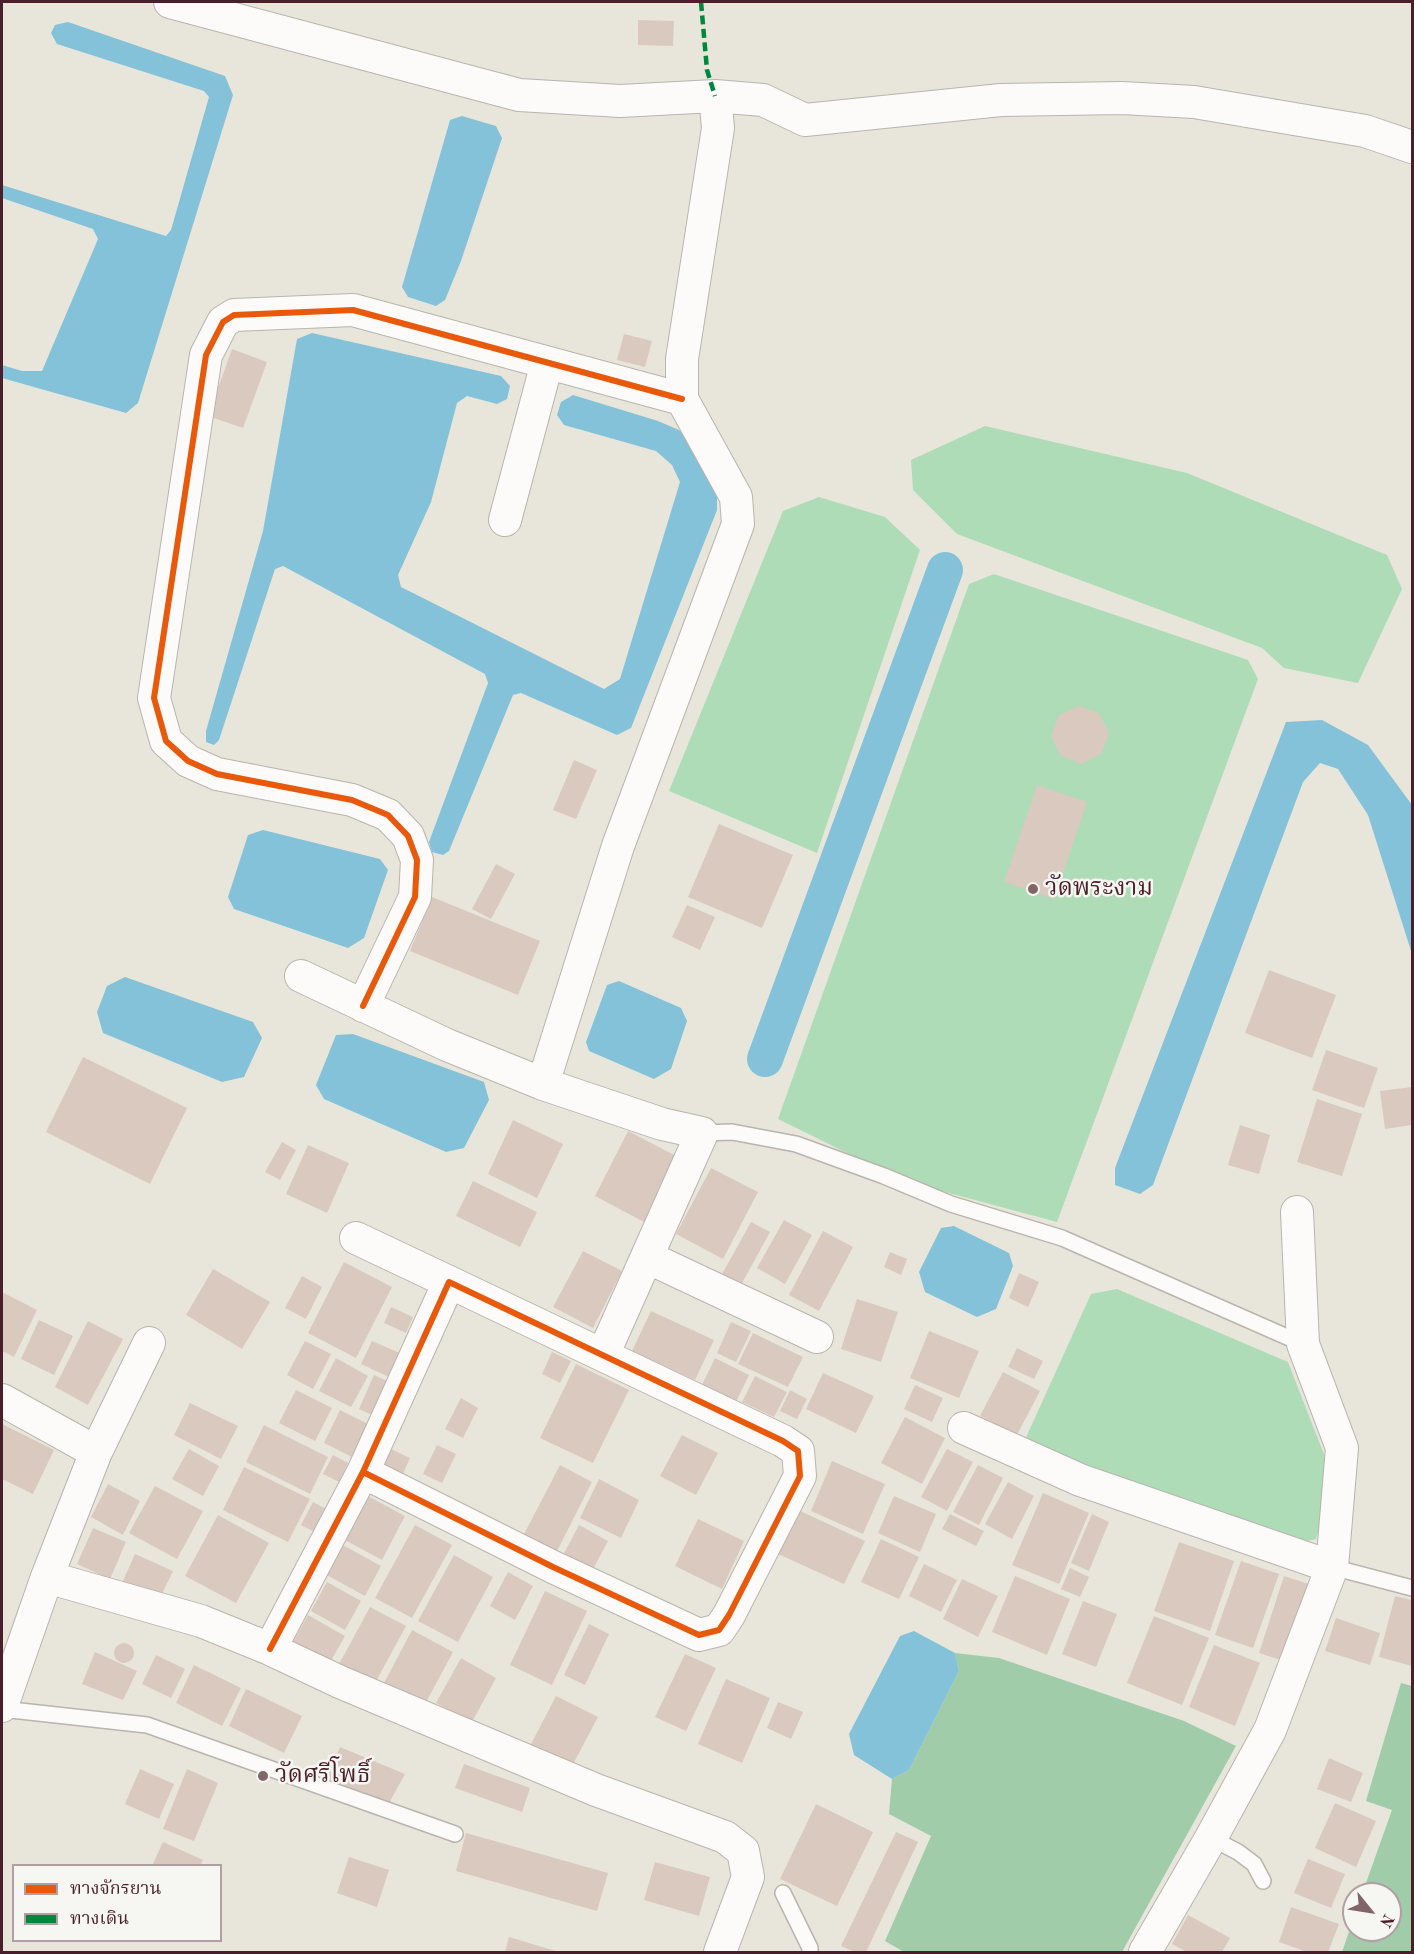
<!DOCTYPE html>
<html>
<head>
<meta charset="utf-8">
<style>
	body { margin:0 }
	#map { position:relative; width:1414px; height:1954px; overflow:hidden; background:#e8e6db; font-family:"Old Standard TT","Noto Serif Thai",serif }
	canvas { display:block }
	.frame { position:absolute; inset:0; border:3px solid #4a1f2b; pointer-events:none }
	.legend { position:absolute; left:12px; top:1864px; width:210px; height:78px; box-sizing:border-box; background:#f6f6f2; border:2px solid #b1a0a2; margin:0; padding:8px 10px; list-style:none; font-size:18px; color:#4a1f2b }
	.legend li { display:flex; align-items:center; gap:12px; height:30px }
	.legend b { width:30px; border:2px solid #b1a0a2 }
	.north { position:absolute; left:1342px; top:1882px; width:60px; height:60px; box-sizing:border-box; background:#f6f6f2; border:2px solid #b1a0a2; border-radius:50%; rotate:120deg; font-size:16px; font-weight:700; line-height:24px; text-align:center; color:#4a1f2b }
	.north::after { content:''; display:block; margin:auto; width:21px; height:27px; background:#816569; clip-path:polygon(50% 0,100% 100%,50% 72%,0 100%) }
</style>
</head>
<body>
<div id="map">
<canvas width="1414" height="1954"></canvas>
<div class="frame"></div>
<ul class="legend">
<li><b style="height:8px;background:#e8590c"></b>ทางจักรยาน</li>
<li><b style="height:8px;background:#00873e"></b>ทางเดิน</li>
</ul>
<div class="north">N</div>
</div>
<script>
const ctx = document.querySelector('canvas').getContext('2d');
ctx.lineJoin = 'round';
function paint(path, color) { ctx.fillStyle = color; ctx.fill(path, 'evenodd'); }
const poly = rows => new Path2D(rows.map(r => 'M' + r).join(''));
function strokePath(path, color, width, dash) { ctx.strokeStyle = color; ctx.lineWidth = width; ctx.lineCap = dash ? 'butt' : 'round'; ctx.setLineDash(dash || []); ctx.stroke(path); }
function write(font, color, halo, rows, align = 'center') {
  ctx.font = font + ' "Old Standard TT","Noto Serif Thai",serif'; ctx.lineWidth = 5; ctx.setLineDash([]); ctx.textBaseline = 'middle'; ctx.strokeStyle = halo; ctx.fillStyle = color; for (const [text, x, y, turn = 0] of rows) {
    ctx.save(); ctx.translate(x, y); ctx.rotate((+turn || 0) * Math.PI / 180); ctx.textAlign = isNaN(turn) ? turn : align; if (halo) ctx.strokeText(text, 0, 0); ctx.fillText(text, 0, 0); ctx.restore();
  }
}
paint(poly([
	[985,426,1187,473,1387,555,1402,589,1358,683,1284,668,1262,648,957,534,913,490,911,460],
	[819,497,885,517,920,550,817,853,669,791,783,511],
	[994,574,1248,660,1258,679,1057,1222,904,1181,778,1119,969,584],
	[1117,1289,1288,1362,1327,1462,1324,1511,1316,1539,1303,1542,1117,1484,1024,1442,1091,1294]
]), '#addcb7');
paint(poly([
	[955,1653,999,1658,1184,1721,1236,1746,1122,1952,904,1952,885,1941,931,1836,889,1814,892,1779,909,1770,959,1671],
	[1401,1683,1412,1686,1412,1952,1342,1952,1354,1917,1354,1930,1390,1930,1390,1894,1362,1894,1392,1810,1366,1801]
]), '#a0ccaa');
paint(poly([
	[68,22,225,76,233,95,138,403,126,413,2,378,2,365,22,371,42,371,98,239,93,229,2,198,2,185,166,236,171,230,209,97,204,91,57,44,51,33,55,25],
	[462,116,496,126,502,138,461,261,445,300,436,306,408,297,402,287,450,120],
	[312,333,501,376,510,386,507,399,497,404,467,396,457,403,431,502,398,575,401,587,604,689,620,679,680,482,672,465,656,451,564,425,557,415,561,402,573,395,658,421,679,430,703,457,717,489,717,510,631,728,617,735,521,693,513,695,449,851,443,855,432,852,429,842,488,683,485,674,283,566,275,569,219,740,214,745,206,742,206,731,263,531,297,339],
	[1322,720,1368,745,1412,805,1412,954,1368,815,1338,769,1320,763,1303,782,1153,1185,1140,1194,1115,1185,1115,1168,1286,722],
	[263,830,380,859,388,870,364,938,348,948,234,909,228,897,248,835],
	[125,977,253,1022,262,1038,244,1077,222,1082,103,1033,97,1012,107,986],
	[619,981,681,1008,687,1021,671,1069,654,1079,589,1051,586,1042,607,985],
	[353,1034,484,1082,489,1100,464,1148,446,1152,324,1099,316,1085,336,1035],
	[954,1226,1009,1253,1013,1266,996,1309,977,1317,925,1292,919,1272,941,1228],
	[914,1631,955,1653,959,1671,909,1770,892,1779,854,1755,849,1734,900,1636]
]), '#83c2d8');
strokePath(poly([
	[765,1059,945,570]
]), '#83c2d8', 36);
paint(poly([
	[638,20,674,21,673,46,638,45],
	[624,334,652,341,645,367,617,360],
	[232,349,267,362,243,428,208,416],
	[1079,706,1099,713,1109,733,1101,754,1082,764,1061,756,1051,736,1059,715],
	[574,760,597,770,576,819,553,810],
	[1037,785,1087,802,1054,899,1004,882],
	[719,824,793,855,762,928,688,897],
	[496,864,515,874,491,919,472,909],
	[432,897,540,941,518,995,410,951],
	[687,905,715,917,700,950,672,937],
	[1269,970,1336,995,1312,1058,1245,1033],
	[1326,1050,1378,1068,1364,1108,1312,1090],
	[83,1057,187,1108,150,1184,46,1132],
	[1412,1087,1412,1125,1385,1129,1380,1091],
	[1317,1099,1362,1114,1342,1176,1297,1162],
	[513,1120,563,1144,537,1198,488,1174],
	[1240,1125,1270,1135,1259,1174,1228,1165],
	[628,1131,678,1157,644,1222,595,1196],
	[282,1142,296,1150,280,1180,265,1172],
	[308,1145,349,1163,327,1213,286,1194],
	[711,1168,758,1192,723,1259,676,1234],
	[473,1181,537,1212,520,1247,456,1216],
	[784,1220,812,1235,785,1284,757,1268],
	[751,1222,770,1232,740,1287,721,1276],
	[823,1231,853,1247,819,1311,789,1295],
	[583,1251,622,1271,593,1328,553,1307],
	[890,1252,907,1259,901,1275,884,1267],
	[344,1262,392,1287,356,1358,308,1333],
	[213,1269,270,1302,242,1349,186,1315],
	[1019,1273,1039,1282,1028,1307,1009,1298],
	[302,1276,322,1287,306,1319,285,1308],
	[2,1292,37,1310,14,1357,2,1351],
	[857,1299,898,1312,881,1362,841,1349],
	[391,1307,413,1317,406,1333,384,1323],
	[651,1311,714,1340,695,1380,632,1351],
	[39,1320,73,1336,54,1375,21,1359],
	[88,1321,123,1339,88,1405,55,1387],
	[731,1322,751,1331,736,1362,717,1353],
	[929,1331,979,1351,959,1398,910,1378],
	[753,1333,803,1357,788,1387,738,1364],
	[305,1341,331,1354,313,1389,287,1375],
	[372,1341,402,1354,391,1378,361,1364],
	[1017,1348,1043,1361,1034,1379,1008,1367],
	[552,1352,571,1361,560,1383,542,1374],
	[336,1358,368,1376,351,1407,319,1391],
	[715,1358,749,1375,735,1404,701,1387],
	[576,1364,629,1390,593,1463,540,1438],
	[1003,1372,1040,1391,1017,1435,980,1416],
	[823,1373,874,1396,856,1433,806,1409],
	[374,1375,393,1384,378,1418,359,1409],
	[755,1376,787,1392,774,1417,742,1402],
	[915,1385,943,1398,932,1422,904,1409],
	[296,1390,332,1408,315,1441,279,1423],
	[790,1390,807,1399,797,1419,780,1411],
	[461,1398,478,1408,463,1438,445,1429],
	[190,1403,238,1426,221,1459,174,1435],
	[340,1410,368,1424,352,1457,324,1443],
	[905,1417,945,1438,922,1484,881,1463],
	[2,1424,54,1450,33,1494,2,1479],
	[264,1425,328,1457,310,1494,246,1462],
	[682,1435,718,1453,696,1495,660,1476],
	[437,1445,456,1454,442,1483,423,1474],
	[189,1449,219,1466,203,1496,172,1479],
	[391,1449,410,1458,401,1478,382,1469],
	[947,1449,973,1462,947,1511,921,1497],
	[333,1455,348,1463,339,1482,323,1474],
	[832,1461,885,1484,863,1534,811,1511],
	[560,1465,592,1482,555,1555,522,1538],
	[978,1465,1003,1478,979,1525,953,1512],
	[244,1467,310,1499,288,1542,223,1510],
	[599,1479,639,1500,621,1538,580,1518],
	[1008,1482,1034,1496,1012,1539,985,1524],
	[108,1484,140,1501,123,1535,91,1517],
	[155,1486,203,1511,177,1559,129,1533],
	[1043,1493,1089,1513,1059,1584,1012,1565],
	[366,1495,405,1516,382,1560,343,1539],
	[894,1496,936,1514,920,1552,878,1533],
	[313,1502,328,1510,317,1533,301,1525],
	[796,1509,865,1541,844,1584,776,1553],
	[950,1514,984,1531,976,1546,942,1529],
	[1092,1514,1109,1522,1089,1571,1071,1563],
	[218,1515,269,1543,236,1603,185,1576],
	[698,1519,744,1541,722,1589,675,1566],
	[415,1525,452,1545,412,1618,375,1598],
	[579,1525,608,1541,591,1573,562,1557],
	[93,1528,126,1542,110,1579,77,1564],
	[881,1539,919,1557,899,1599,861,1582],
	[1179,1542,1234,1561,1210,1631,1154,1611],
	[341,1544,381,1566,365,1596,325,1574],
	[135,1554,173,1571,159,1600,122,1583],
	[454,1555,493,1577,458,1642,418,1621],
	[1241,1561,1279,1574,1253,1648,1215,1635],
	[924,1564,957,1580,941,1612,909,1596],
	[1070,1568,1089,1577,1080,1597,1061,1589],
	[508,1572,533,1586,515,1620,490,1606],
	[1015,1576,1070,1599,1047,1655,992,1632],
	[1284,1576,1312,1585,1287,1662,1259,1653],
	[962,1579,998,1596,978,1637,943,1619],
	[327,1582,361,1601,345,1630,311,1611],
	[545,1591,587,1611,552,1685,510,1665],
	[1395,1596,1412,1600,1412,1666,1379,1657],
	[1083,1601,1117,1614,1096,1667,1062,1654],
	[370,1607,406,1626,374,1685,338,1666],
	[308,1615,345,1636,328,1666,291,1646],
	[1154,1616,1209,1638,1182,1705,1127,1683],
	[1336,1618,1380,1633,1370,1665,1325,1651],
	[589,1624,609,1634,585,1685,564,1675],
	[412,1630,453,1652,424,1706,383,1685],
	'114 1653a10 10 0 1 1 20 0a10 10 0 1 1-20 0Z',
	[1214,1645,1260,1663,1235,1726,1189,1707],
	[95,1652,137,1671,123,1700,82,1684],
	[685,1654,716,1668,686,1731,655,1717],
	[156,1655,185,1669,171,1698,142,1684],
	[461,1658,496,1678,472,1722,436,1703],
	[194,1665,241,1688,222,1726,176,1703],
	[726,1679,770,1698,742,1763,698,1744],
	[246,1689,302,1716,284,1753,229,1726],
	[556,1696,598,1717,571,1768,530,1746],
	[778,1702,803,1712,791,1739,767,1728],
	[340,1747,405,1774,389,1803,326,1781],
	[1329,1758,1363,1773,1351,1802,1317,1789],
	[464,1764,530,1788,522,1812,455,1788],
	[140,1769,174,1784,159,1819,125,1804],
	[187,1769,218,1783,194,1841,163,1829],
	[1335,1803,1376,1821,1356,1867,1315,1848],
	[816,1804,873,1832,837,1906,780,1879],
	[896,1832,918,1842,866,1952,855,1952,841,1946],
	[466,1833,608,1873,597,1911,456,1871],
	[163,1842,203,1860,200,1866,152,1866],
	[349,1857,389,1870,377,1907,337,1893],
	[1308,1859,1345,1874,1331,1908,1294,1893],
	[655,1862,710,1877,699,1916,644,1900],
	[1291,1907,1339,1924,1328,1952,1307,1952,1279,1942],
	[1188,1915,1230,1938,1222,1952,1187,1952,1172,1944],
	[509,1937,559,1952,505,1952]
]), '#dac9be');
const service = poly([
	[702,1133,732,1132,796,1144,884,1176,951,1204,1062,1238,1303,1344],
	[1332,1567,1412,1588],
	[2,1709,147,1725,455,1834],
	[1211,1838,1238,1852,1254,1864,1263,1881],
	[783,1893,810,1948,810,1952]
]);
const minor = poly([
	[170,2,519,95,620,101,715,96,763,100,805,120,1001,100,1122,98,1194,102,1365,131,1412,147],
	[505,520,547,363],
	[301,976,447,1045,543,1084,662,1124,702,1133,603,1355],
	[363,1006,415,897,417,860,408,836,388,815,352,800,217,774,188,761,166,741,154,698,206,355,223,322,234,315,353,310,682,399],
	[543,1084,618,846,738,524,736,497,682,399,682,359,718,128,715,96],
	[356,1238,449,1282],
	[647,1257,817,1337],
	[2,1400,96,1452],
	[964,1428,1080,1480,1332,1567],
	[47,1577,201,1621,270,1649,340,1682,596,1790,725,1837,743,1851,748,1877,720,1952],
	[270,1649,363,1472,449,1282,783,1441,798,1451,800,1476,729,1615,719,1630,699,1635,553,1567,363,1472],
	[2,1706,47,1577,96,1452,149,1343],
	[1145,1952,1211,1838,1270,1730,1332,1567,1342,1448,1303,1344,1297,1212]
]);
strokePath(service, '#b9b4ae', 18);
strokePath(minor, '#b9b4ae', 34);
strokePath(service, '#fcfbfa', 15);
strokePath(minor, '#fcfbfa', 32);
strokePath(poly([
	[701,2,707,70,715,96]
]), '#00873e', 4.5, [9, 4.5]);
strokePath(poly([
	[363,1006,415,897,417,860,408,836,388,815,352,800,217,774,188,761,166,741,154,698,206,355,223,322,234,315,353,310,682,399],
	[270,1649,363,1472,449,1282,783,1441,798,1451,800,1476,729,1615,719,1630,699,1635,553,1567,363,1472]
]), '#e8590c', 6);
for (const [x, y, r, color] of [
	[1033,889,6,"#816569"],
	[263,1776,6,"#816569"]
]) { const dot = new Path2D(); dot.arc(x, y, r, 0, 2 * Math.PI); ctx.fillStyle = color; ctx.fill(dot); strokePath(dot, '#f6f6f2', 2); }
write('24px', '#4a1f2b', '#f6f6f2', [
	["วัดพระงาม",1045,889],
	["วัดศรีโพธิ์",275,1776]
], 'left');
</script>
</body>
</html>
